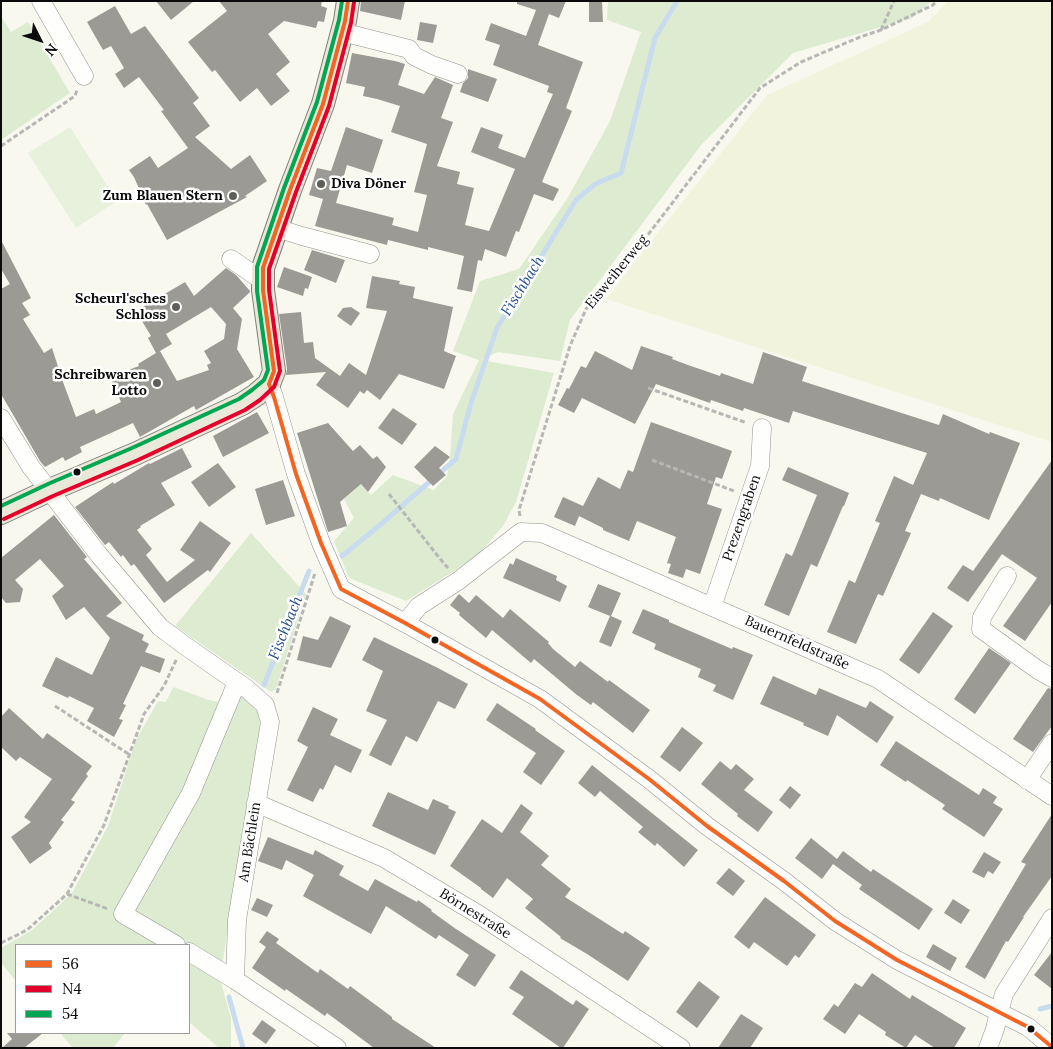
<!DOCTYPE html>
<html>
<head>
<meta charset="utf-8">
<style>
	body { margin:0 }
	#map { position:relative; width:1053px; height:1049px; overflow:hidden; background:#f8f8ef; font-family:Lora,serif }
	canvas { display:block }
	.frame { position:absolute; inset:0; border:2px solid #0b0b0b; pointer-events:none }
	.legend { position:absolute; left:15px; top:944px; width:175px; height:90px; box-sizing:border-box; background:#fff; border:1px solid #9d9d9d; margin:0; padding:6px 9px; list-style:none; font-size:15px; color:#0b0b0b }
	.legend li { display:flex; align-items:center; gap:10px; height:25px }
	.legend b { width:25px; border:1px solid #9d9d9d }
	.north { position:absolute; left:15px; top:15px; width:50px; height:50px; -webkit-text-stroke:4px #fff; paint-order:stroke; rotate:131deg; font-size:14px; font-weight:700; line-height:20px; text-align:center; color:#0b0b0b }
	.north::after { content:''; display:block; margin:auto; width:18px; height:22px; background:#0b0b0b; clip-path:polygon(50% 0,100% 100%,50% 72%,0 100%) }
</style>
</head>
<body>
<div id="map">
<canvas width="1053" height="1049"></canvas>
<div class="frame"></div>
<ul class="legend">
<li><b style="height:6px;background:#f26522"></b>56</li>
<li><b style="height:6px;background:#e4002b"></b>N4</li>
<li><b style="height:6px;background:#00a651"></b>54</li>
</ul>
<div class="north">N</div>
</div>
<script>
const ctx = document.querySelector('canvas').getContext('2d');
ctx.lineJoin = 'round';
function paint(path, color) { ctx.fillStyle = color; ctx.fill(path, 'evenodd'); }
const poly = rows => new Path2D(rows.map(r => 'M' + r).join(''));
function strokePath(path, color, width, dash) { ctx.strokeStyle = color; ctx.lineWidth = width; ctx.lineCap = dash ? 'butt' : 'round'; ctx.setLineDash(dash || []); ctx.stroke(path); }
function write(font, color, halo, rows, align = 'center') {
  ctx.font = font + ' Lora,serif'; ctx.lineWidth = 5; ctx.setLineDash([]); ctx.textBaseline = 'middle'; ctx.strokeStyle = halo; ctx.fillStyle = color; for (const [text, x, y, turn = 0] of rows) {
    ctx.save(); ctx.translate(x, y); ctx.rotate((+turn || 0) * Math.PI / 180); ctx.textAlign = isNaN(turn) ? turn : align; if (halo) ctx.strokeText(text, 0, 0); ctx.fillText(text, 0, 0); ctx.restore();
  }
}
paint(poly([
	[948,1,1052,1,1052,442,606,299,767,95,928,22]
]), '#f1f3dd');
paint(poly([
	[608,1,932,1,912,18,793,53,702,144,570,320,560,361,498,352,481,360,554,373,516,502,503,526,479,554,451,573,406,601,349,578,334,541,354,518,344,499,361,484,371,495,393,475,434,490,447,476,450,457,453,414,479,360,453,351,480,281,519,269,567,199,610,121,641,32,607,20],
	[1,16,11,32,28,22,70,93,1,140],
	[251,533,306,594,276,689,271,692,175,626],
	[173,687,209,700,235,705,244,694,257,708,260,725,220,979,231,1018,231,1048,219,1048,189,1022,189,945,16,945,16,981,1,963,1,948,32,930,72,893,108,826,136,740,158,701,166,702],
	[60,1033,125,1033,113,1048,73,1048]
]), '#ddecd1');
paint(poly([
	[70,127,117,201,76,228,28,153]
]), '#e7f1db');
strokePath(poly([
	[342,556,374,530,456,459,471,403,497,328,576,200,595,184,621,173,655,38,677,1],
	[264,685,309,571],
	[229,997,243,1048],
	[1040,1009,1052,1006]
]), '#c9dbee', 5);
paint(poly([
	[156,1,194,1,171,20],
	[219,1,322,1,321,6,327,8,324,22,318,21,316,28,284,21,268,34,290,62,276,74,290,91,271,106,257,88,240,102,215,70,212,72,188,42,227,11],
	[361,1,405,1,401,20,360,11],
	[517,1,566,1,559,18,549,14,538,45,583,62,566,108,572,111,542,182,559,189,553,201,534,194,519,232,516,231,506,257,485,249,482,261,478,260,472,292,457,289,464,256,428,247,428,250,388,240,387,245,315,226,323,199,309,195,317,168,331,171,346,127,383,140,372,173,347,165,336,203,394,218,392,225,418,232,427,195,414,192,427,144,391,132,400,106,377,99,363,96,365,87,346,83,352,53,395,61,405,64,398,85,424,94,435,77,453,85,441,118,453,122,437,166,460,172,457,184,474,188,465,225,489,231,515,169,471,152,481,127,503,135,498,148,525,158,553,94,547,92,549,86,493,65,500,45,485,40,491,23,526,36,536,10,517,4],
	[589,1,602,1,603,22,589,22],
	[115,6,131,34,145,26,199,98,193,103,210,126,195,137,231,169,250,155,267,181,245,196,247,197,167,240,147,204,146,205,134,177,129,170,150,156,158,168,188,148,161,111,164,110,139,77,124,88,115,74,124,68,111,46,103,50,87,22],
	[420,22,437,25,433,43,417,40],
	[468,69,497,79,488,102,460,92,463,83,468,78],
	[1,240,31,298,22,303,30,315,23,319,44,353,52,348,63,382,76,417,94,409,96,414,121,402,110,377,139,366,138,364,156,353,148,338,151,336,136,311,185,282,194,296,226,268,236,275,250,291,250,292,233,308,242,319,237,349,254,377,196,410,194,406,140,437,133,423,80,447,82,452,65,461,63,457,45,467,40,461,1,394,1,289,10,284,1,269],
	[211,307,226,324,224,339,204,351,211,363,207,365,209,370,177,381,160,351,172,344,166,334],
	[312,250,345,260,336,283,304,270],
	[284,267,312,277,308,289,305,288,303,296,277,287],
	[372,276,400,281,399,284,415,287,413,298,453,307,444,351,456,356,444,389,399,374,380,400,367,390,364,394,360,391,348,408,316,385,326,372,286,375,287,369,279,314,301,312,304,343,313,342,315,358,340,376,349,363,366,375,387,311,366,308],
	[351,307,360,313,351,326,337,316,343,308],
	[641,346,673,357,672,359,688,365,720,376,721,373,753,384,763,352,807,367,802,381,939,425,943,414,989,434,990,432,1020,443,989,520,940,498,939,501,921,494,905,531,911,533,883,596,878,594,856,644,827,632,849,580,855,583,880,523,875,521,894,476,913,485,927,453,793,411,789,423,744,408,743,411,711,400,710,403,656,384,635,424,582,398,574,413,558,405,567,388,569,389,581,366,586,368,595,351,632,370],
	[393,408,417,424,402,445,378,428],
	[257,412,269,433,223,457,213,436],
	[651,422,732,451,722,479,716,477,707,504,722,509,700,574,686,569,683,578,668,573,671,564,667,563,676,537,637,521,629,541,603,530,603,528,579,516,575,526,554,517,563,497,583,506,598,477,620,489,628,470,633,472],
	[328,423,353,451,360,445,373,459,377,456,386,467,368,492,361,484,340,502,347,526,328,532,297,433],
	[435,446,450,457,439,468,446,475,433,486,414,467],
	[182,448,192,467,161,483,175,505,140,526,141,527,137,530,152,549,146,555,167,582,195,560,180,550,200,521,231,543,210,572,208,570,164,603,134,564,131,566,123,555,121,557,109,542,105,545,75,507,113,482,114,484,149,463,150,464],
	[1052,460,1052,602,1025,641,1003,626,1037,578,1002,554,968,602,947,588,963,565,973,571],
	[218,463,236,487,209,507,191,482],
	[788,467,849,493,844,506,843,506,817,567,811,564,789,616,764,605,786,553,792,556,817,495,782,480],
	[283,480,295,516,266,525,255,489],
	[54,515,87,557,84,559,122,603,106,616,144,635,142,640,149,644,145,652,165,659,160,673,141,666,123,704,126,705,119,719,123,720,114,737,87,721,94,708,69,696,68,698,42,686,56,657,92,675,110,638,84,607,66,620,52,596,64,586,40,559,15,580,23,589,20,602,6,603,1,597,1,558],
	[516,558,557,576,556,580,567,586,560,602,503,578,510,563,513,565],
	[598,584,621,593,611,616,622,621,611,647,599,642,610,616,588,607],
	[459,594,469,603,476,595,503,618,510,609,549,642,548,643,553,649,575,667,580,661,608,682,609,680,650,710,633,733,593,702,591,705,577,695,534,659,531,663,492,630,486,638,459,615,460,613,450,605],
	[643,609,669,620,669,622,732,649,733,647,753,655,733,700,713,691,716,685,698,677,701,669,654,649,656,644,632,633],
	[933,612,953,626,919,674,899,660],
	[330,616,351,626,331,668,297,660,303,636,318,640],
	[374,637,436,667,468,684,455,709,438,701,417,742,406,736,391,766,369,755,387,720,366,711,383,671,362,660],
	[989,648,1011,663,975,714,954,699],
	[773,676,816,695,819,688,866,708,870,701,894,717,877,743,837,715,828,736,803,725,804,723,760,704],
	[1048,688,1052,689,1052,726,1033,752,1013,739],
	[497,703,536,729,535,730,565,751,541,785,523,772,536,753,486,720],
	[313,707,338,719,330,735,362,750,351,773,335,765,323,790,320,788,313,802,287,790,308,747,297,741],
	[9,708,43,739,47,733,92,766,86,774,88,776,71,800,75,802,61,820,64,822,49,843,52,848,30,864,11,837,31,822,24,817,52,779,20,757,16,761,1,747,1,717],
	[682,727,703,743,680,772,660,757],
	[896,741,979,795,983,788,997,797,993,803,1003,809,984,837,942,809,945,805,907,780,906,782,880,765],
	[720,761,731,770,736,764,754,779,744,790,773,812,758,832,737,816,738,814,701,784],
	[592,765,698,850,684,867,657,843,655,846,638,832,643,827,600,791,595,797,578,783],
	[790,786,801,795,790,809,779,800],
	[388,792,428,810,433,799,449,806,448,808,456,812,435,855,372,826],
	[521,804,533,813,520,832,549,856,541,865,571,889,565,897,623,934,625,931,650,948,628,981,587,954,560,938,561,937,525,908,533,899,507,878,493,898,481,889,481,888,450,866,482,819,502,833],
	[1052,814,1052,876,1023,917,1024,917,1008,942,1006,941,985,979,965,967,1026,864,1021,862],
	[268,837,313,855,315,850,344,866,339,875,368,891,375,879,417,902,418,900,432,910,431,911,456,929,496,955,475,987,456,975,469,955,439,935,436,939,386,906,371,934,303,896,314,875,286,860,282,870,258,861],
	[811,838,837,859,843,851,871,872,873,869,933,909,919,930,859,889,862,885,833,864,822,879,795,858],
	[984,852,1001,862,993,874,988,871,984,878,972,872],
	[729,868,745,881,733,896,716,883],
	[765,897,816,935,799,958,795,955,787,966,754,942,749,949,734,937],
	[257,898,273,905,267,917,251,910],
	[953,899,970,910,961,924,944,913],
	[267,931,279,939,276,943,318,973,320,969,348,989,350,986,392,1017,392,1019,436,1048,374,1048,327,1013,325,1016,286,989,285,991,252,968,266,947,259,942],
	[933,944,957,958,950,971,926,957],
	[1052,952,1052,989,1034,975],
	[521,970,573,1005,576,1000,589,1009,563,1048,561,1048,512,1014,524,997,509,988],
	[872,973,910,999,912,995,966,1028,954,1048,935,1048,915,1035,906,1048,885,1035,886,1032,859,1014,845,1034,823,1019,834,1004,838,1007,855,983,862,987],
	[699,981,720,997,697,1028,676,1012],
	[741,1014,763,1028,750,1048,718,1048],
	[262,1020,276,1030,266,1044,252,1034],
	[7,1033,43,1033,24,1048,2,1048,12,1039]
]), '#9b9a95');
const minor = poly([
	[41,1,84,76],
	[342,32,409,49,414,56,432,65,458,74],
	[276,228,302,236,370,254],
	[231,259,263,281],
	[269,384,274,397,296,474,321,543,341,589,405,623,540,699,649,779,707,826,784,881,835,921,897,960,1028,1027,1052,1047],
	[1,418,31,467,99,555,160,627,184,645,247,689,265,705,270,722,237,920,235,980],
	[1007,576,982,617,981,629,1038,670,1052,678],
	[712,607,760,466,762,428],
	[405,623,419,606,458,581,521,532,542,533,878,679,1052,796],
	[1027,780,1052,743],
	[256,803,384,858,481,916,681,1048],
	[176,945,123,914,191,793,237,682],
	[189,952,235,980,337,1048],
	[988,1048,995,1029,999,1012,1004,994,1052,918]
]);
const major = poly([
	[1,513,50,490,135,454,242,404,256,395,269,384,274,371,263,290,263,268,290,190,323,104,345,21,348,1]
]);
strokePath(minor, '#92928e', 19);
strokePath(major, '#7f7f7b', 24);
strokePath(poly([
	[881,30,894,1],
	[1,146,75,96,77,90],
	[648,388,747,423],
	[652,460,734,491],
	[389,494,437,555,448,568],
	[520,516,519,510,570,346,586,309,644,240,760,88,801,62,860,37,881,30,933,5,936,1],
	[277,693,315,573],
	[55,706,130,755],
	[67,894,108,909],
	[1,943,27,930,67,894,104,825,144,714,164,686,177,658]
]), '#b7b7b5', 3, [5, 2.5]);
strokePath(minor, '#fefefd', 18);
strokePath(major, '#e9e8d9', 22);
strokePath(poly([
	[269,384,274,397,296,474,321,543,341,589,405,623,540,699,649,779,707,826,784,881,835,921,897,960,1028,1027,1052,1047],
	[269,384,274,371,263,290,263,268,290,190,323,104,345,21,348,1]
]), '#f26522', 4);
strokePath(poly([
	[4,519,53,496,138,460,245,410,260,400,274,387,280,371,269,290,269,269,296,192,329,106,351,23,354,2]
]), '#e4002b', 4);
strokePath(poly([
	[1,506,48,484,132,448,239,399,252,390,264,380,268,370,257,291,257,267,284,188,317,102,339,20,342,1]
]), '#00a651', 4);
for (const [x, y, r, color] of [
	[321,184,5,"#5e5e5b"],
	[233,196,5,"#5e5e5b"],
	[176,307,5,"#5e5e5b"],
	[157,383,5,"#5e5e5b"],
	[77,472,4.5,"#0b0b0b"],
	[435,640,4.5,"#0b0b0b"],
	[1031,1029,4.5,"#0b0b0b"]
]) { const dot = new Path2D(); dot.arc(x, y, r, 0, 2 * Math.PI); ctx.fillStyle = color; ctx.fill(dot); strokePath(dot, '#fff', 2); }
write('bold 14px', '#0b0b0b', '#fff', [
	["Diva Döner",331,184,"left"],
	["Zum Blauen Stern",223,196],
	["Scheurl'sches",166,299],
	["Schloss",166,315],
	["Schreibwaren",147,375],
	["Lotto",147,391]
], 'right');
write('14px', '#0b0b0b', '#fff', [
	["Eisweiherweg",617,272,-51],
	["Prezengraben",742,518,-71],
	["Bauernfeldstraße",797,643,24],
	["Am Bächlein",250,842,-81],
	["Börnestraße",475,914,32]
]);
write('italic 15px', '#244d8c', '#fff', [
	["Fischbach",523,286,-58],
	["Fischbach",286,628,-68]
]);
</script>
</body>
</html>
